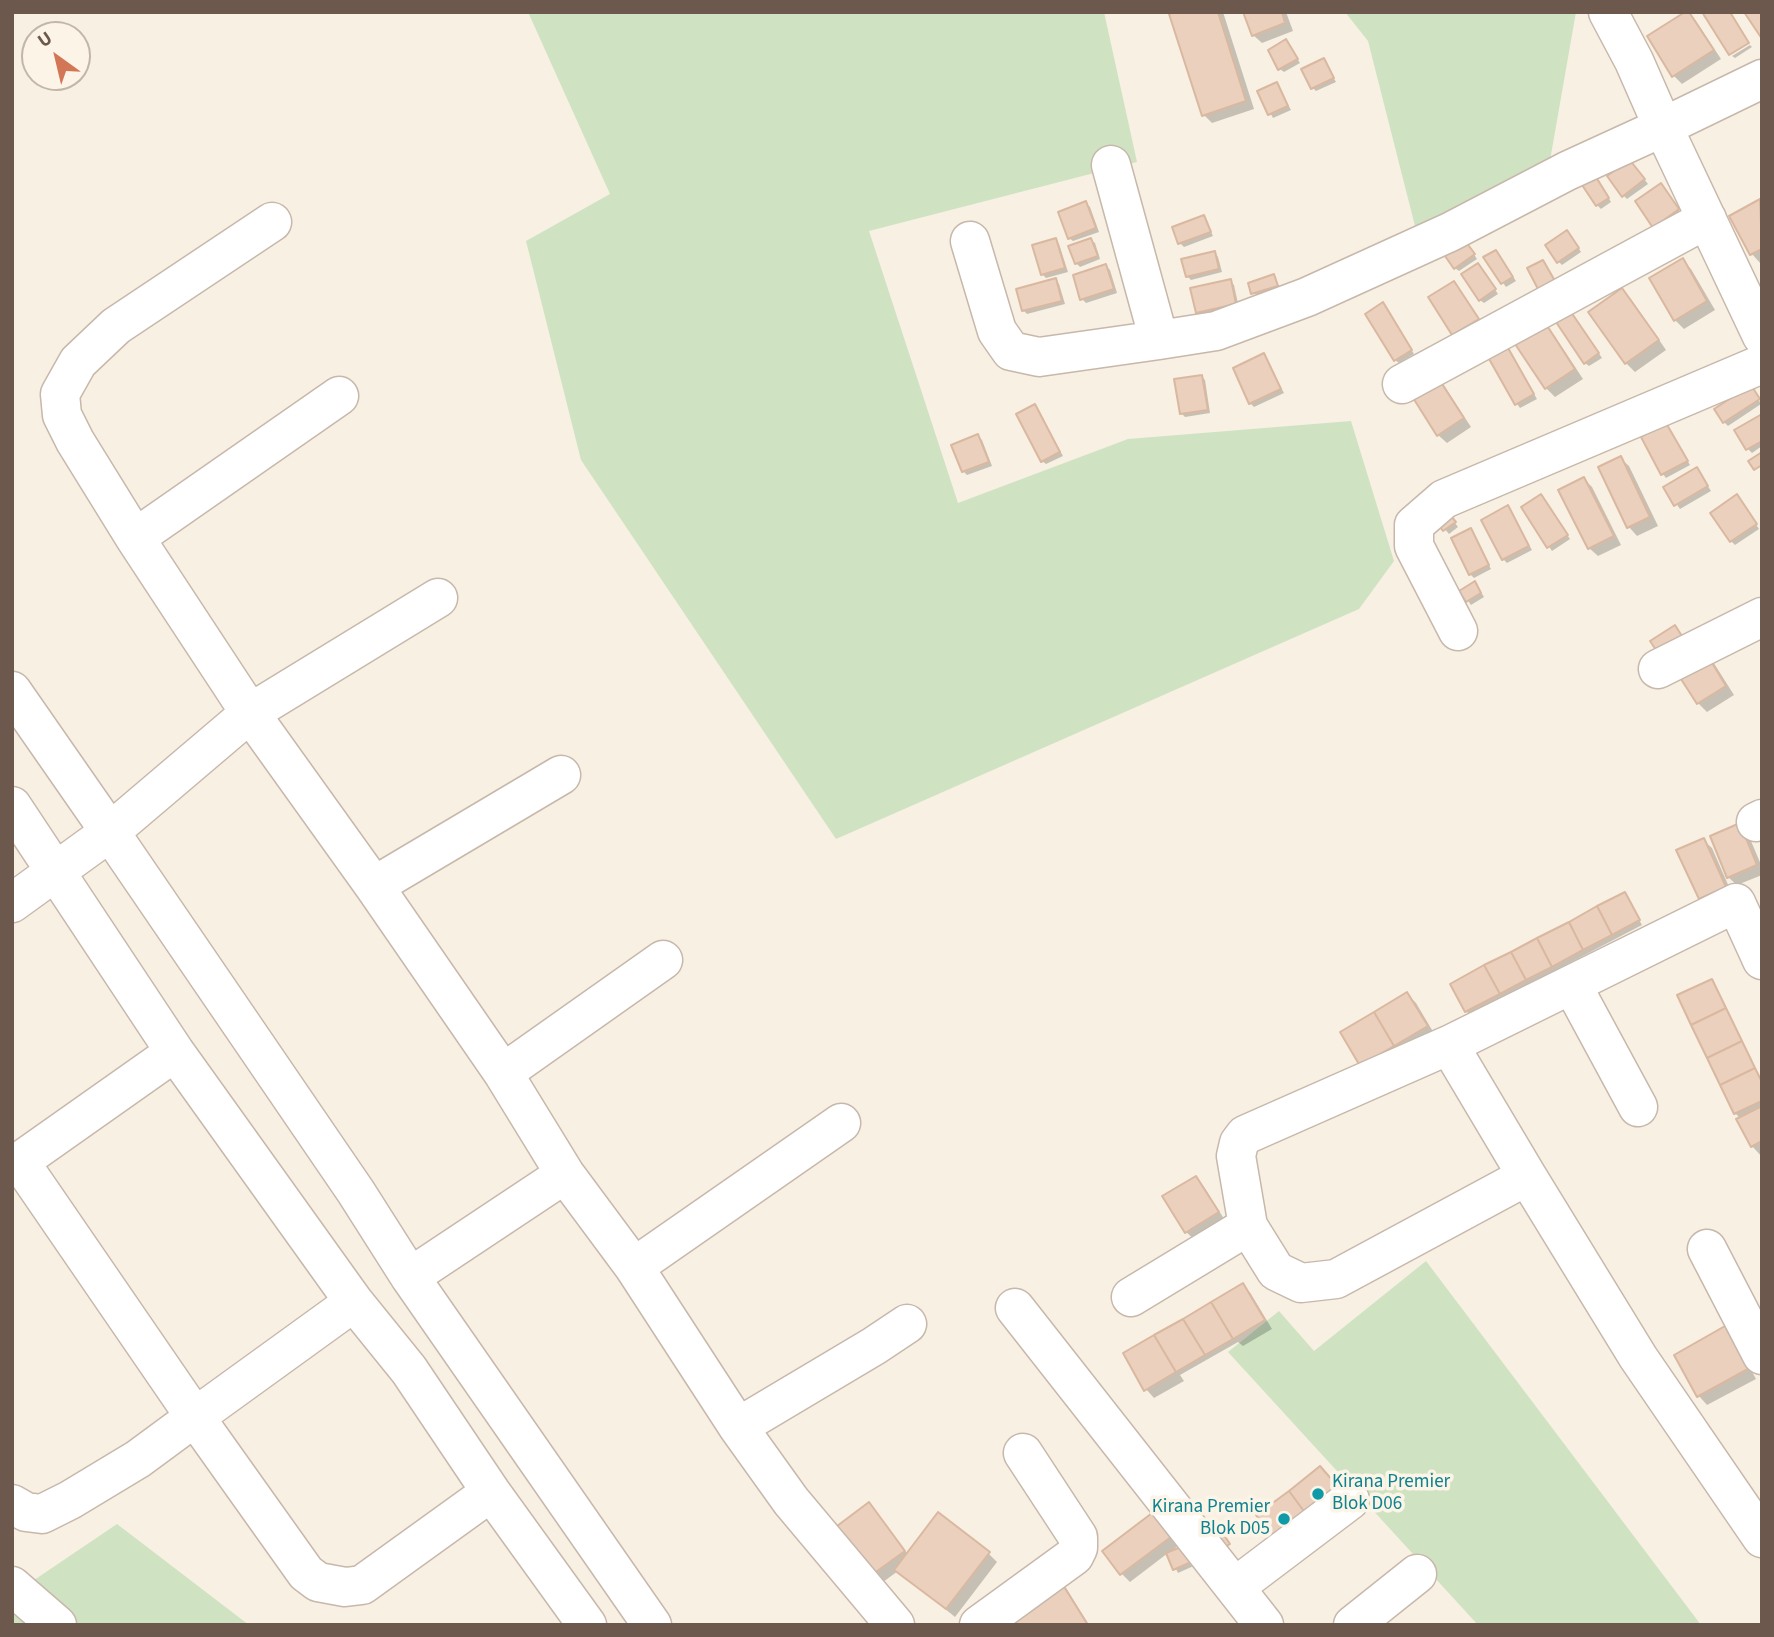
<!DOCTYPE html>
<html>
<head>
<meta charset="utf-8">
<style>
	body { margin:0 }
	#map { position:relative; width:1774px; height:1637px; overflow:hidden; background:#f8f0e2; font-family:"Source Sans 3",sans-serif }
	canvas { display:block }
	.frame { position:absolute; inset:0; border:14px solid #6c584c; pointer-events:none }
	.north { position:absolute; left:21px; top:21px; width:70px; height:70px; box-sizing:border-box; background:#fcf4e7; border:2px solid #c2b6a9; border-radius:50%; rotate:326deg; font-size:19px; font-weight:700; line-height:28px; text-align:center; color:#6c584c }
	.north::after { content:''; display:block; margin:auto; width:24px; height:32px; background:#d37656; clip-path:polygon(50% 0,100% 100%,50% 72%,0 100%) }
</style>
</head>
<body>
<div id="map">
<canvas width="1774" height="1637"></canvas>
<div class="frame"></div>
<div class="north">U</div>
</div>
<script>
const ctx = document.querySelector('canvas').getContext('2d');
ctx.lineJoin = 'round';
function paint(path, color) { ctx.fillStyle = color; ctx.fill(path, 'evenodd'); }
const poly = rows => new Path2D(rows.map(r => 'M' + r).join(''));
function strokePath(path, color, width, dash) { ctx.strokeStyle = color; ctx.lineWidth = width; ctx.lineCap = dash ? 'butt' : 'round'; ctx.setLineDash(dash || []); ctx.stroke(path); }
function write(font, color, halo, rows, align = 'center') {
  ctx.font = font + ' "Source Sans 3",sans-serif'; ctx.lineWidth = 7; ctx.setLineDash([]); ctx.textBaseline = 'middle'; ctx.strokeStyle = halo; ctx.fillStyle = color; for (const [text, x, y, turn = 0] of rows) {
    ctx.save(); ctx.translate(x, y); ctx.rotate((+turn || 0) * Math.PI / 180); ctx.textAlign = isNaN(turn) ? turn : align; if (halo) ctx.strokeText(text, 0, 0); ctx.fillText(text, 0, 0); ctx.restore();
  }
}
paint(poly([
	[528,12,1104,12,1137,162,869,231,958,503,1128,439,1351,421,1394,561,1359,609,836,839,581,460,526,241,610,194],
	[1345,12,1576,12,1545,189,1416,230,1368,41],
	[1426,1261,1701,1625,1478,1625,1228,1352,1279,1311,1314,1351],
	[117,1524,249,1625,12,1625,12,1595]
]), '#cfe3c3');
paint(poly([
	[1180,12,1223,12,1254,109,1212,123,1204,115],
	[1245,12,1286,12,1293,31,1262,43,1253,35],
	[1688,12,1696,21,1721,59,1682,84,1674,76],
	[1286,41,1300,63,1284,72,1280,69],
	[1750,45,1752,47,1735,58,1732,56],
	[1323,60,1336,82,1316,91,1313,88],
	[1277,84,1291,110,1273,118,1259,92],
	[1633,165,1648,184,1627,199,1623,195],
	[1599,182,1611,202,1601,209,1597,205],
	[1664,189,1682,214,1658,230],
	[1760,201,1762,202,1760,263,1752,254,1731,217],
	[1086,203,1090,207,1099,232,1073,241,1069,238],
	[1204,217,1213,236,1184,247,1180,243],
	[1571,236,1581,252,1562,265,1558,261],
	[1056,240,1059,244,1068,272,1046,278,1042,274],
	[1091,240,1095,243,1100,259,1080,267,1076,263],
	[1470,248,1477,259,1459,271,1455,268],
	[1215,253,1218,257,1222,272,1191,280,1187,276],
	[1499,256,1516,281,1506,287,1486,258],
	[1682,260,1691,269,1715,310,1684,329,1675,320],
	[1106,266,1110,270,1117,293,1086,303,1082,299,1075,276],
	[1481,269,1498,294,1484,303,1480,300],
	[1274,276,1281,290,1257,297,1250,284],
	[1056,280,1059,284,1065,304,1027,314,1023,310],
	[1230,281,1234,285,1239,308,1202,316,1198,312],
	[1622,290,1631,299,1666,350,1635,372,1626,363],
	[1386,308,1414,354,1399,363,1395,360],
	[1575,318,1602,358,1589,366,1585,363],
	[1545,326,1554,335,1583,379,1555,397,1546,388,1518,344],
	[1506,345,1537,399,1520,408,1517,404],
	[1264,355,1284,393,1254,407,1250,403],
	[1201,376,1205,380,1210,413,1185,417,1181,413],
	[1437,379,1445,387,1471,427,1447,443,1438,435],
	[1752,389,1761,404,1728,426,1724,422],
	[1035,406,1063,456,1046,464,1042,461],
	[1762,416,1762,446,1752,453,1748,449],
	[1666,425,1690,465,1666,478,1663,474],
	[978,436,982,440,992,466,967,475,963,471],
	[1620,458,1629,466,1658,526,1637,536,1629,527],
	[1697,469,1711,491,1680,509,1665,488],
	[1584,479,1592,487,1621,545,1598,556,1589,548],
	[1541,496,1570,539,1552,551,1523,508],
	[1740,500,1759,529,1735,545,1731,541],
	[1508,508,1532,550,1507,563,1503,559],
	[1450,516,1458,527,1449,534,1437,520],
	[1471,530,1491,569,1474,578,1470,574],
	[1478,587,1484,597,1471,605,1462,592],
	[1710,657,1734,695,1707,712,1698,703],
	[1748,834,1762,867,1762,875,1737,885,1728,877],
	[1703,840,1712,848,1733,896,1709,906,1700,898],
	[1624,894,1642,925,1470,1015,1466,1011,1452,984],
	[1712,981,1762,1081,1762,1157,1752,1146,1741,1119,1735,1113,1679,996],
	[1407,994,1416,1003,1435,1035,1361,1065],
	[1196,1178,1204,1187,1226,1222,1195,1240,1186,1232],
	[1243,1285,1251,1294,1272,1329,1243,1346,1238,1342,1180,1375,1184,1381,1154,1398,1146,1389],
	[1725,1328,1733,1337,1756,1379,1707,1405,1699,1396,1676,1356],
	[1156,1512,1182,1543,1170,1552,1198,1564,1178,1573,1168,1553,1130,1582,1121,1573],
	[877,1513,908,1555,988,1553,997,1562,955,1617,898,1571,879,1585,871,1576],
	[1057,1579,1066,1588,1089,1625,1004,1625]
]), '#0003');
const building = poly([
	[1174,12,1218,12,1246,101,1202,116,1169,14,1174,12],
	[1243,12,1282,12,1285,23,1252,36,1243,12],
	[1685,12,1689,12,1714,50,1672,77,1647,36,1685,12],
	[1702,12,1730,12,1749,43,1729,55,1702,12],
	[1744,12,1762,12,1762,39,1744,12],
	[1286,39,1298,59,1278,70,1268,50,1286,39],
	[1324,58,1334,78,1311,89,1301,69,1324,58],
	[1277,82,1288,106,1268,115,1257,91,1277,82],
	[1629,159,1645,179,1622,197,1607,176,1629,159],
	[1596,177,1609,198,1596,206,1582,185,1596,177],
	[1661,183,1679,209,1653,228,1635,201,1661,183],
	[1760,199,1762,249,1750,255,1729,216,1760,199],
	[1086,201,1096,228,1068,239,1058,212,1086,201],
	[1204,215,1211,232,1178,244,1172,227,1204,215],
	[1567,230,1579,248,1557,263,1545,245,1567,230],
	[1056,238,1065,268,1041,275,1032,245,1056,238],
	[1091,238,1098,256,1075,264,1068,246,1091,238],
	[1466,242,1475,254,1454,269,1445,256,1466,242],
	[1496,250,1513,277,1501,284,1483,257,1496,250],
	[1215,251,1219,269,1186,277,1181,259,1215,251],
	[1683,258,1707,301,1674,321,1649,278,1683,258],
	[1543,260,1555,281,1539,291,1527,268,1543,260],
	[1478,263,1496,289,1479,301,1461,274,1478,263],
	[1106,264,1114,289,1080,300,1073,275,1106,264],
	[1274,274,1278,286,1251,294,1248,283,1274,274],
	[1056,278,1062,301,1022,311,1016,289,1056,278],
	[1231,279,1236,304,1196,313,1190,288,1231,279],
	[1454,281,1479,319,1452,335,1428,297,1454,281],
	[1622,288,1659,340,1625,364,1588,312,1622,288],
	[1383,302,1412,350,1394,361,1365,314,1383,302],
	[1571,312,1599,353,1584,364,1556,322,1571,312],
	[1546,324,1575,369,1545,389,1515,344,1546,324],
	[1503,339,1534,394,1515,405,1484,350,1503,339],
	[1264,353,1281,389,1249,404,1233,368,1264,353],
	[1202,375,1208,410,1180,414,1174,379,1202,375],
	[1437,376,1464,418,1437,436,1410,393,1437,376],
	[1751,385,1760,399,1723,423,1714,409,1751,385],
	[1035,404,1060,452,1041,462,1016,414,1035,404],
	[1762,414,1762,441,1746,450,1734,430,1762,414],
	[1666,423,1688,461,1661,475,1641,437,1666,423],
	[978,434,989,462,962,472,951,445,978,434],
	[1762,452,1762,465,1754,470,1748,461,1762,452],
	[1621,456,1650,517,1627,528,1598,467,1621,456],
	[1697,467,1708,486,1674,506,1663,487,1697,467],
	[1584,477,1614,536,1588,549,1558,490,1584,477],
	[1541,494,1568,535,1547,548,1521,507,1541,494],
	[1737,494,1757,524,1730,542,1710,513,1737,494],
	[1508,505,1529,546,1502,560,1481,520,1508,505],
	[1446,510,1456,522,1443,531,1434,519,1446,510],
	[1471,528,1489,565,1469,575,1451,538,1471,528],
	[1475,581,1481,593,1466,602,1459,591,1475,581],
	[1675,625,1687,644,1662,659,1650,641,1675,625],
	[1702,646,1726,686,1697,704,1672,665,1702,646],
	[1740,823,1757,865,1727,878,1710,836,1740,823],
	[1704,838,1726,887,1699,899,1676,850,1704,838],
	[1625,892,1640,920,1612,935,1597,906,1625,892],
	[1597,906,1612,935,1583,950,1569,922,1597,906],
	[1569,922,1583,950,1552,967,1537,938,1569,922],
	[1537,938,1552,967,1526,980,1511,952,1537,938],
	[1511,952,1526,980,1500,994,1484,965,1511,952],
	[1484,965,1500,994,1465,1012,1450,984,1484,965],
	[1712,979,1726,1008,1691,1025,1677,995,1712,979],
	[1407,992,1428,1026,1394,1046,1374,1012,1407,992],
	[1726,1008,1742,1041,1707,1058,1691,1025,1726,1008],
	[1374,1012,1394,1046,1360,1066,1340,1032,1374,1012],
	[1742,1041,1755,1068,1720,1085,1707,1058,1742,1041],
	[1755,1068,1762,1082,1762,1101,1734,1114,1720,1085,1755,1068],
	[1762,1106,1762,1141,1751,1147,1736,1119,1762,1106],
	[1196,1176,1219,1212,1185,1233,1162,1196,1196,1176],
	[1243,1283,1265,1320,1233,1339,1211,1302,1243,1283],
	[1211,1302,1233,1339,1205,1355,1183,1319,1211,1302],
	[1183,1319,1205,1355,1176,1372,1154,1335,1183,1319],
	[1725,1326,1748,1369,1697,1397,1674,1355,1725,1326],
	[1154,1335,1176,1372,1144,1391,1123,1353,1154,1335],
	[1320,1466,1346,1496,1312,1522,1289,1491,1320,1466],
	[1289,1491,1312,1522,1277,1548,1256,1515,1289,1491],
	[869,1502,905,1551,869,1577,833,1529,869,1502],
	[1156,1510,1175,1534,1120,1575,1102,1551,1156,1510],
	[938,1512,990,1552,946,1609,894,1570,938,1512],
	[1215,1521,1230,1544,1214,1554,1199,1531,1215,1521],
	[1188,1544,1196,1560,1173,1570,1166,1553,1188,1544],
	[1058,1577,1088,1625,1002,1625,1058,1577]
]);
paint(building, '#ead0bd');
strokePath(building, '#dab8a0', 2);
const minor = poly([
	[1608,12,1634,61,1663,127,1762,79],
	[1111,165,1159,340],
	[272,222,116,326,78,362,60,394,62,415,75,441,135,538,250,713,374,886,503,1073,565,1174,634,1267,738,1427,791,1501,895,1625],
	[970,241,997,331,1011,351,1039,357,1159,340,1216,331,1307,297,1450,232,1567,171,1663,127,1762,336],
	[1402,384,1707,219],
	[135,538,339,396],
	[438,598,250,713,110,832,356,1192,410,1277,652,1625],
	[1458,631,1414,546,1414,525,1444,499,1762,364],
	[1658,669,1762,617],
	[12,691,110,832,12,903],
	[12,806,175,1052,354,1302,409,1370,491,1492,587,1625],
	[1756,822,1762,819],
	[374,886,561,775],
	[1572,985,1638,1107],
	[1449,1045,1527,1176],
	[503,1073,663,960],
	[20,1162,195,1417,354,1302],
	[12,1167,175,1052],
	[1248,1226,1276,1271,1301,1283,1336,1279,1527,1176,1638,1357,1762,1538],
	[1707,1249,1762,1355],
	[634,1267,841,1123],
	[410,1277,565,1174],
	[1131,1297,1248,1226,1236,1156,1239,1143,1245,1135,1449,1045,1736,903,1762,960],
	[1015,1308,1264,1625],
	[738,1427,874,1346,907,1324],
	[12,1504,26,1512,42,1514,70,1500,138,1459,195,1417,306,1573,318,1582,345,1587,362,1585,491,1492],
	[12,1586,57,1625],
	[1235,1587,1350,1500],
	[979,1625,1074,1556,1078,1548,1078,1537,1023,1453],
	[1353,1625,1417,1574]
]);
strokePath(minor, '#c7b8ab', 41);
strokePath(minor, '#fff', 38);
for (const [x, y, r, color] of [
	[1318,1494,7,"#0f9aa8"],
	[1284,1519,7,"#0f9aa8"]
]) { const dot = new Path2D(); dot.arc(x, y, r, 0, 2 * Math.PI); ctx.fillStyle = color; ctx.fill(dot); strokePath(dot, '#fcf4e7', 2.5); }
write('19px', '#0d838f', '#fcf4e7', [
	["Kirana Premier",1332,1483],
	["Blok D06",1332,1505],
	["Kirana Premier",1270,1508,"right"],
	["Blok D05",1270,1530,"right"]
], 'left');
</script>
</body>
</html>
